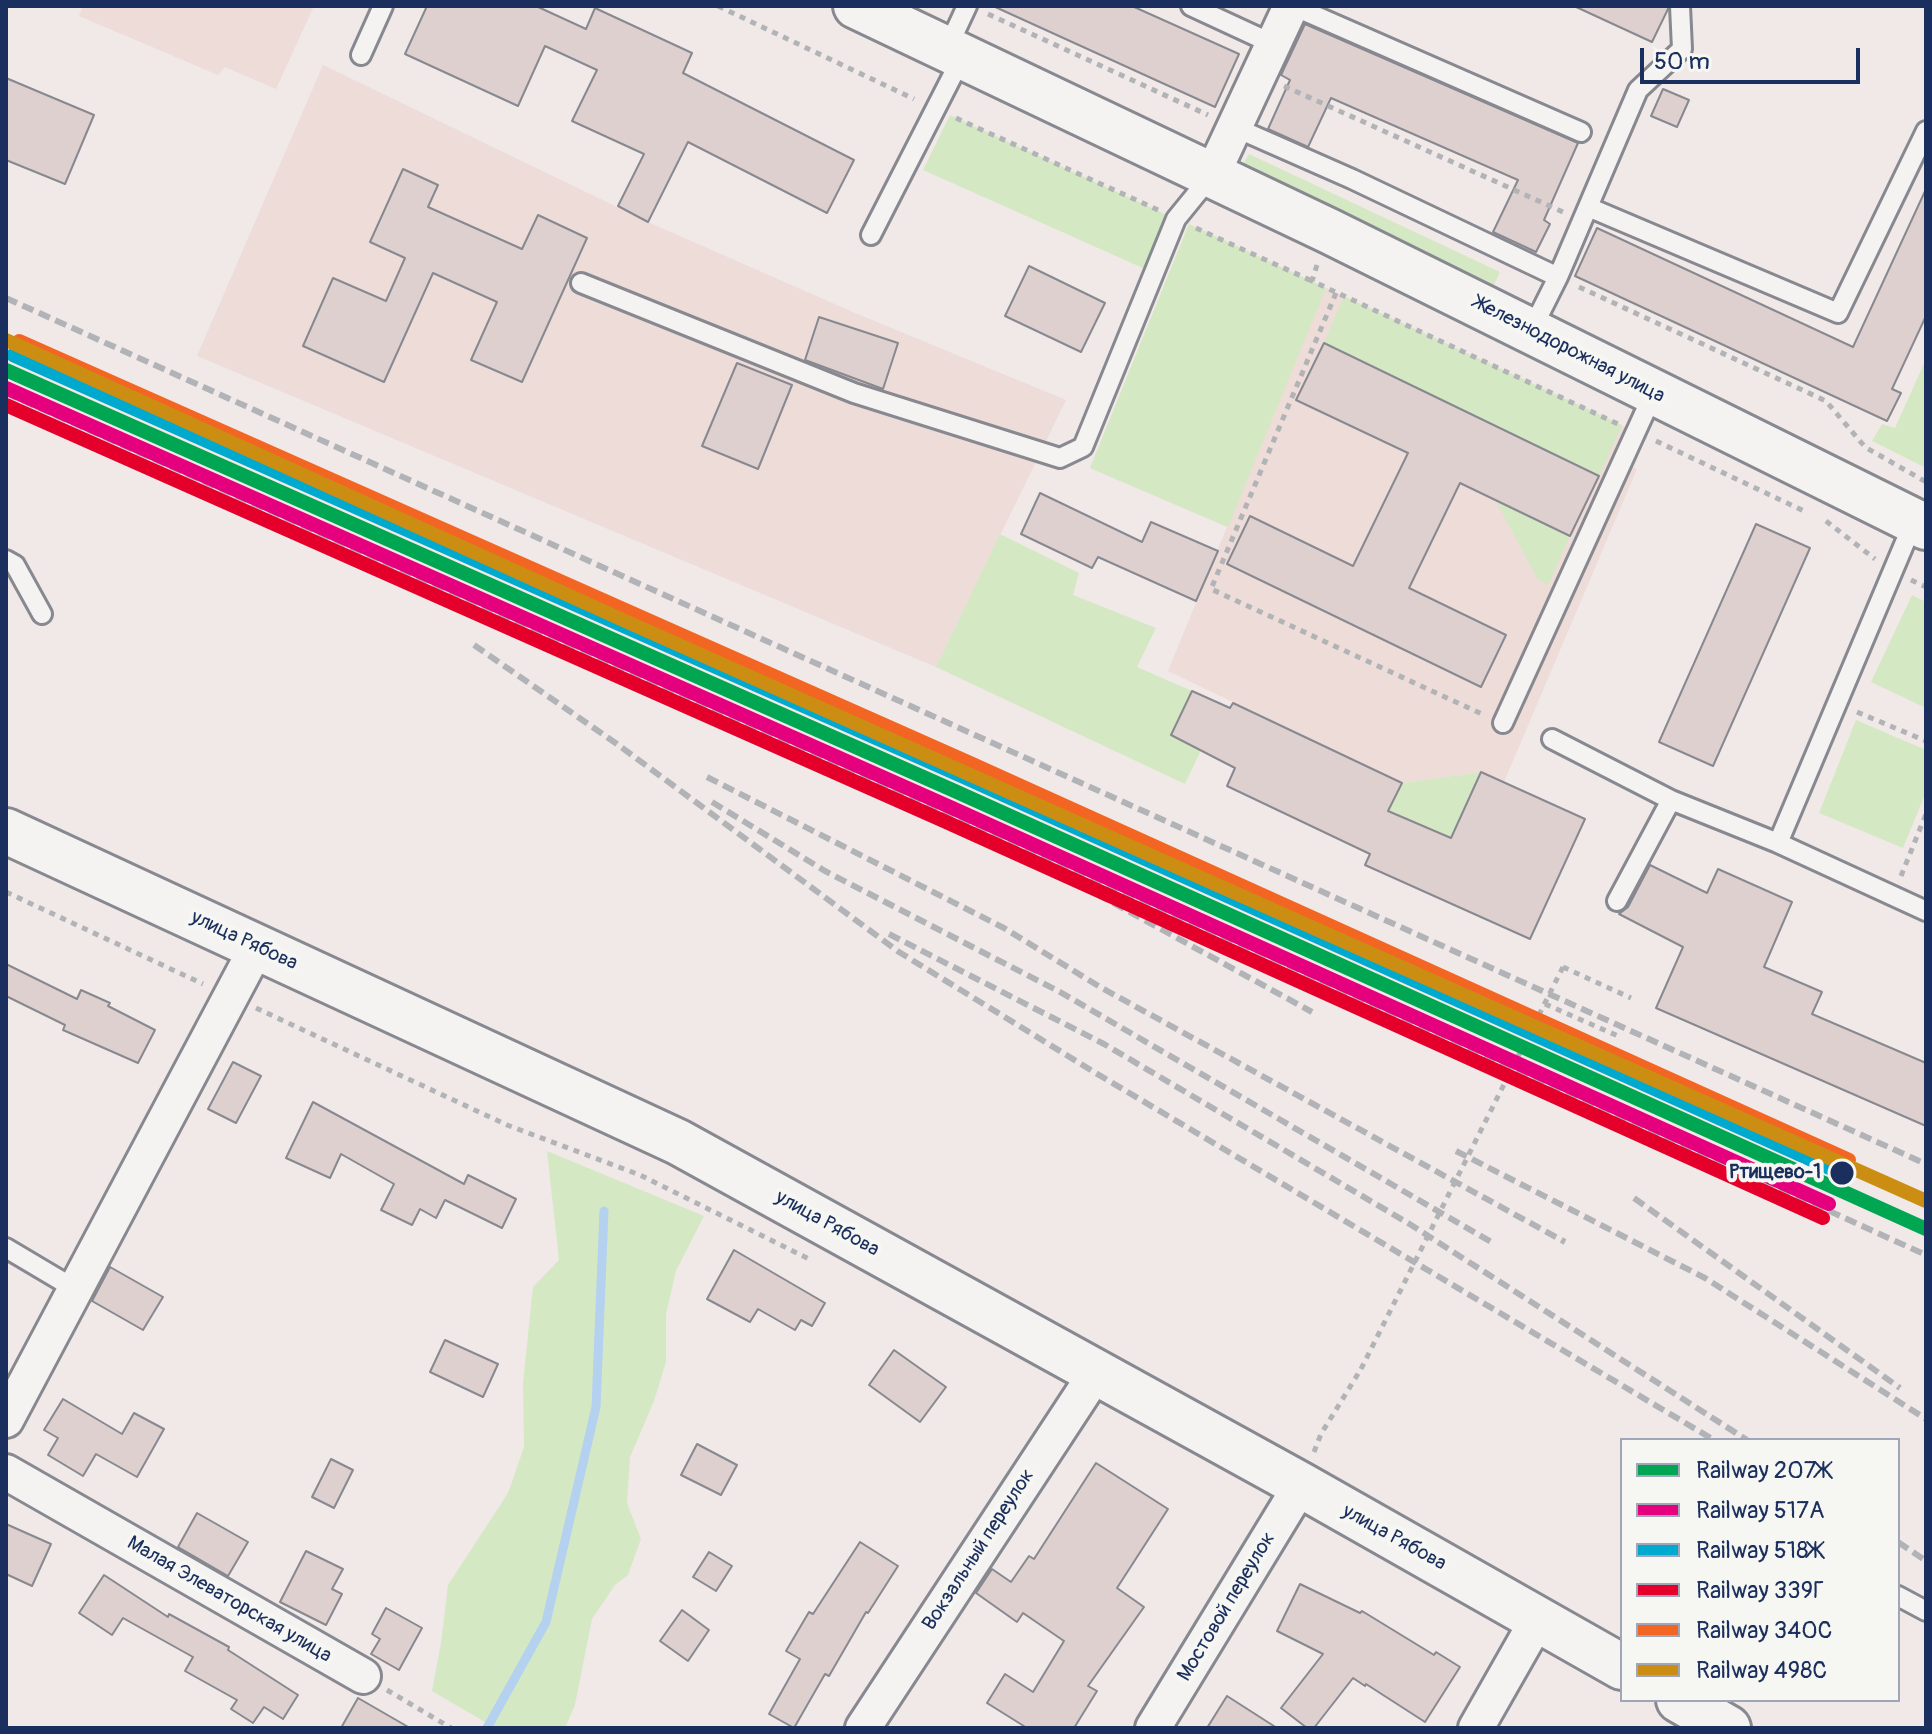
<!DOCTYPE html>
<html>
<head>
<meta charset="utf-8">
<style>
	body { margin:0 }
	#map { position:relative; width:1932px; height:1734px; overflow:hidden; background:#f0e9e7; font-family:Pangolin,sans-serif }
	canvas { display:block }
	.frame { position:absolute; inset:0; border:8px solid #1b2f5e; pointer-events:none }
	.legend { position:absolute; left:1620px; top:1438px; width:280px; height:264px; box-sizing:border-box; background:#f6f6f2; border:2px solid #9ea6b7; margin:0; padding:10px 14px; list-style:none; font-size:24px; color:#1b2f5e }
	.legend li { display:flex; align-items:center; gap:16px; height:40px }
	.legend b { width:40px; border:2px solid #9ea6b7 }
	.scale { position:absolute; left:1640px; top:48px; width:220px; height:36px; box-sizing:border-box; border:4px solid #1b2f5e; border-top:0; padding-left:10px; font-size:24px; line-height:28px; white-space:nowrap; color:#1b2f5e; -webkit-text-stroke:6px #f6f6f2; paint-order:stroke }
</style>
</head>
<body>
<div id="map">
<canvas width="1932" height="1734"></canvas>
<div class="frame"></div>
<ul class="legend">
<li><b style="height:10px;background:#00a651"></b>Railway 207Ж</li>
<li><b style="height:10px;background:#e5007d"></b>Railway 517А</li>
<li><b style="height:10px;background:#00a9ce"></b>Railway 518Ж</li>
<li><b style="height:10px;background:#e4002b"></b>Railway 339Г</li>
<li><b style="height:10px;background:#f26522"></b>Railway 340С</li>
<li><b style="height:10px;background:#cb8e13"></b>Railway 498С</li>
</ul>
<div class="scale">50 m</div>
</div>
<script>
const ctx = document.querySelector('canvas').getContext('2d');
ctx.lineJoin = 'round';
function paint(path, color) { ctx.fillStyle = color; ctx.fill(path, 'evenodd'); }
const poly = rows => new Path2D(rows.map(r => 'M' + r).join(''));
function strokePath(path, color, width, dash) { ctx.strokeStyle = color; ctx.lineWidth = width; ctx.lineCap = dash ? 'butt' : 'round'; ctx.setLineDash(dash || []); ctx.stroke(path); }
function write(font, color, halo, rows, align = 'center') {
  ctx.font = font + ' Pangolin,sans-serif'; ctx.lineWidth = 8; ctx.setLineDash([]); ctx.textBaseline = 'middle'; ctx.strokeStyle = halo; ctx.fillStyle = color; for (const [text, x, y, turn = 0] of rows) {
    ctx.save(); ctx.translate(x, y); ctx.rotate((+turn || 0) * Math.PI / 180); ctx.textAlign = isNaN(turn) ? turn : align; if (halo) ctx.strokeText(text, 0, 0); ctx.fillText(text, 0, 0); ctx.restore();
  }
}
paint(poly([
	[83,6,314,6,276,89,225,67,218,75,79,16],
	[323,65,648,222,855,313,1066,400,936,667,197,356],
	[1189,224,1636,432,1621,462,1637,469,1504,782,1481,772,1402,783,1168,671,1227,527,1090,468]
]), '#eddcd8');
paint(poly([
	[950,115,1176,219,1154,273,923,170],
	[1249,154,1500,272,1493,287,1241,167],
	[1189,224,1326,288,1228,527,1090,468],
	[1344,296,1622,425,1599,476,1324,343],
	[1926,359,1926,468,1872,441,1882,424,1895,428],
	[1496,501,1570,536,1548,585,1538,580],
	[1000,534,1079,573,1073,595,1156,628,1137,667,1192,691,1171,735,1201,750,1185,784,936,667],
	[1912,595,1926,602,1926,708,1871,682],
	[1856,720,1926,750,1926,792,1903,848,1819,813],
	[1481,772,1451,838,1389,811,1402,783],
	[547,1151,704,1216,676,1271,666,1314,666,1362,654,1401,630,1457,627,1503,641,1539,628,1575,615,1585,592,1619,575,1705,565,1728,495,1728,432,1691,441,1643,448,1585,508,1493,524,1447,523,1383,533,1287,559,1260]
]), '#d4e9c3');
strokePath(poly([
	[487,1728,546,1622,596,1407,604,1211]
]), '#b4d1f0', 9);
const building = poly([
	[427,6,536,6,586,29,595,8,692,53,683,73,854,160,827,213,688,142,648,222,618,206,644,154,572,121,597,70,545,46,518,106,405,54,427,6],
	[993,6,1132,6,1239,54,1215,107,993,6],
	[1574,6,1668,6,1668,9,1652,42,1574,6],
	[1305,24,1578,143,1544,220,1550,224,1536,252,1493,232,1518,180,1331,98,1308,147,1268,129,1290,80,1281,75,1305,24],
	[6,78,94,115,65,184,6,160,6,78],
	[1663,89,1689,100,1677,127,1651,116,1663,89],
	[403,169,438,185,428,207,522,249,538,215,587,238,522,382,471,360,497,302,433,273,384,382,303,346,333,278,386,301,405,258,370,242,403,169],
	[1926,189,1926,316,1892,389,1901,393,1887,421,1575,276,1597,228,1853,347,1926,189],
	[1029,266,1105,303,1081,352,1005,316,1029,266],
	[819,317,898,343,883,389,805,360,819,317],
	[1324,343,1599,476,1570,536,1460,483,1409,588,1506,635,1481,687,1227,564,1250,516,1353,566,1408,453,1296,400,1324,343],
	[737,363,792,385,758,469,702,446,737,363],
	[1040,493,1142,542,1151,522,1218,551,1196,601,1098,557,1092,568,1021,534,1040,493],
	[1756,524,1810,548,1713,766,1659,742,1756,524],
	[1192,691,1230,708,1233,703,1402,783,1388,811,1451,838,1481,772,1585,819,1530,939,1365,865,1370,854,1227,786,1235,768,1171,735,1192,691],
	[1650,865,1707,893,1718,869,1792,902,1764,967,1822,992,1812,1014,1926,1063,1926,1126,1656,1008,1683,947,1619,914,1628,907,1650,865],
	[6,964,77,999,81,990,110,1003,108,1006,155,1030,138,1063,63,1030,65,1025,6,996,6,964],
	[233,1062,261,1076,236,1123,208,1109,233,1062],
	[313,1102,464,1184,468,1175,516,1199,502,1228,445,1200,436,1218,420,1209,412,1225,381,1210,394,1184,341,1154,330,1178,286,1158,313,1102],
	[734,1250,825,1303,812,1326,801,1320,795,1330,758,1309,750,1322,707,1299,734,1250],
	[110,1267,163,1297,143,1330,92,1301,110,1267],
	[445,1340,498,1364,483,1397,430,1372,445,1340],
	[894,1350,946,1387,920,1422,869,1385,894,1350],
	[63,1399,122,1434,134,1413,164,1429,137,1477,96,1454,83,1476,48,1455,58,1438,44,1430,63,1399],
	[697,1444,737,1465,721,1495,681,1475,697,1444],
	[331,1459,353,1470,334,1508,312,1497,331,1459],
	[1096,1463,1168,1509,1117,1588,1144,1607,1088,1686,1097,1691,1074,1728,1027,1728,987,1703,1005,1674,1033,1692,1064,1641,1023,1613,1017,1622,976,1593,992,1569,1011,1582,1029,1556,1034,1559,1096,1463],
	[197,1513,248,1542,228,1576,178,1547,197,1513],
	[6,1524,51,1544,32,1586,6,1574,6,1524],
	[860,1542,898,1566,868,1613,866,1612,829,1676,825,1674,794,1728,769,1714,800,1659,786,1651,809,1612,813,1614,860,1542],
	[306,1551,343,1569,332,1589,342,1594,326,1625,280,1602,306,1551],
	[709,1552,732,1566,716,1591,693,1577,709,1552],
	[104,1575,168,1617,169,1614,229,1647,228,1650,298,1695,283,1719,264,1707,253,1723,231,1709,237,1700,185,1671,193,1657,123,1618,112,1635,79,1613,104,1575],
	[1300,1584,1360,1613,1362,1611,1434,1655,1436,1652,1460,1667,1425,1722,1366,1684,1365,1686,1353,1678,1314,1728,1307,1728,1281,1708,1323,1654,1277,1631,1300,1584],
	[386,1608,422,1628,399,1670,371,1654,380,1639,372,1634,386,1608],
	[682,1610,709,1630,688,1661,660,1641,682,1610],
	[1227,1696,1277,1728,1207,1728,1227,1696],
	[358,1698,410,1728,341,1728,358,1698]
]);
paint(building, '#ded0ce');
strokePath(building, '#878890', 2);
const lane = poly([
	[1191,6,1273,44],
	[1293,6,1581,132],
	[947,49,967,6],
	[361,55,383,6],
	[1234,127,1352,179,1558,277],
	[1588,207,1838,313,1926,131],
	[871,235,962,57],
	[581,283,854,393,1060,458,1083,447,1176,219,1211,176],
	[1531,331,1558,277,1638,90,1682,49,1680,6],
	[1914,521,1778,843,1926,911],
	[6,560,15,565,42,614],
	[1503,723,1654,392],
	[1552,739,1671,800,1778,843],
	[1617,901,1671,800],
	[6,1248,75,1289],
	[1898,1596,1926,1611]
]);
const street = poly([
	[1212,175,1291,6],
	[6,1420,257,947],
	[6,1472,363,1676],
	[863,1728,1096,1373],
	[1153,1728,1301,1485],
	[1476,1728,1538,1619]
]);
const secondary = poly([
	[856,6,1329,231,1926,527],
	[6,831,678,1142,1301,1485,1622,1667],
	[1679,1700,1728,1728]
]);
strokePath(lane, '#878890', 24);
strokePath(street, '#878890', 40);
strokePath(secondary, '#878890', 50);
strokePath(poly([
	[718,6,914,99],
	[988,14,1208,115],
	[1284,86,1563,212],
	[956,118,1158,210],
	[1196,228,1312,281],
	[1317,265,1312,281,1618,424],
	[1579,287,1826,401,1865,447,1926,482],
	[1336,293,1211,589,1484,715],
	[1656,441,1806,512],
	[1826,521,1875,559],
	[1911,580,1926,587],
	[1857,712,1926,741],
	[1901,876,1926,814],
	[6,892,203,984],
	[1563,967,1631,998],
	[1545,1004,1618,1036],
	[256,1008,507,1125,640,1175,811,1260],
	[1314,1452,1321,1434,1361,1369],
	[387,1690,451,1728]
]), '#b1b3b7', 5, [6, 6]);
strokePath(lane, '#f4f3f1', 18);
strokePath(street, '#f4f3f1', 34);
strokePath(secondary, '#f4f3f1', 44);
strokePath(poly([
	[6,298,1926,1164],
	[6,393,1290,966,1926,1255],
	[474,645,617,744,899,952,1094,1072,1714,1440],
	[707,777,1004,928,1100,987,1565,1242],
	[712,802,825,871,1060,992,1493,1243],
	[1066,877,1312,1012],
	[889,934,1104,1044,1408,1223,1747,1440],
	[1456,1151,1705,1278,1926,1419],
	[1634,1198,1900,1388],
	[1898,1542,1926,1561]
]), '#b1b3b7', 6, [12, 6]);
strokePath(poly([
	[1361,1369,1563,967]
]), '#b1b3b7', 5, [6, 6]);
strokePath(poly([
	[6,370,957,792,1926,1229]
]), '#00a651', 14);
strokePath(poly([
	[6,388,950,807,1829,1204]
]), '#e5007d', 14);
strokePath(poly([
	[13,355,964,777,1843,1174]
]), '#00a9ce', 14);
strokePath(poly([
	[6,405,944,821,1823,1218]
]), '#e4002b', 14);
strokePath(poly([
	[19,341,970,763,1849,1160]
]), '#f26522', 14);
strokePath(poly([
	[6,340,623,620,1926,1201]
]), '#cb8e13', 14);
for (const [x, y, r, color] of [
	[1842,1173,13,"#1b2f5e"]
]) { const dot = new Path2D(); dot.arc(x, y, r, 0, 2 * Math.PI); ctx.fillStyle = color; ctx.fill(dot); strokePath(dot, '#f6f6f2', 3); }
write('20px', '#1b2f5e', '#f6f6f2', [
	["Железнодорожная улица",1569,350,27],
	["улица Рябова",244,941,25],
	["улица Рябова",827,1224,29],
	["улица Рябова",1394,1538,29],
	["Вокзальный переулок",979,1550,-57],
	["Малая Элеваторская улица",229,1600,30],
	["Мостовой переулок",1227,1607,-59]
]);
write('bold 20px', '#1b2f5e', '#f6f6f2', [
	["Ртищево-1",1821,1173]
], 'right');
</script>
</body>
</html>
